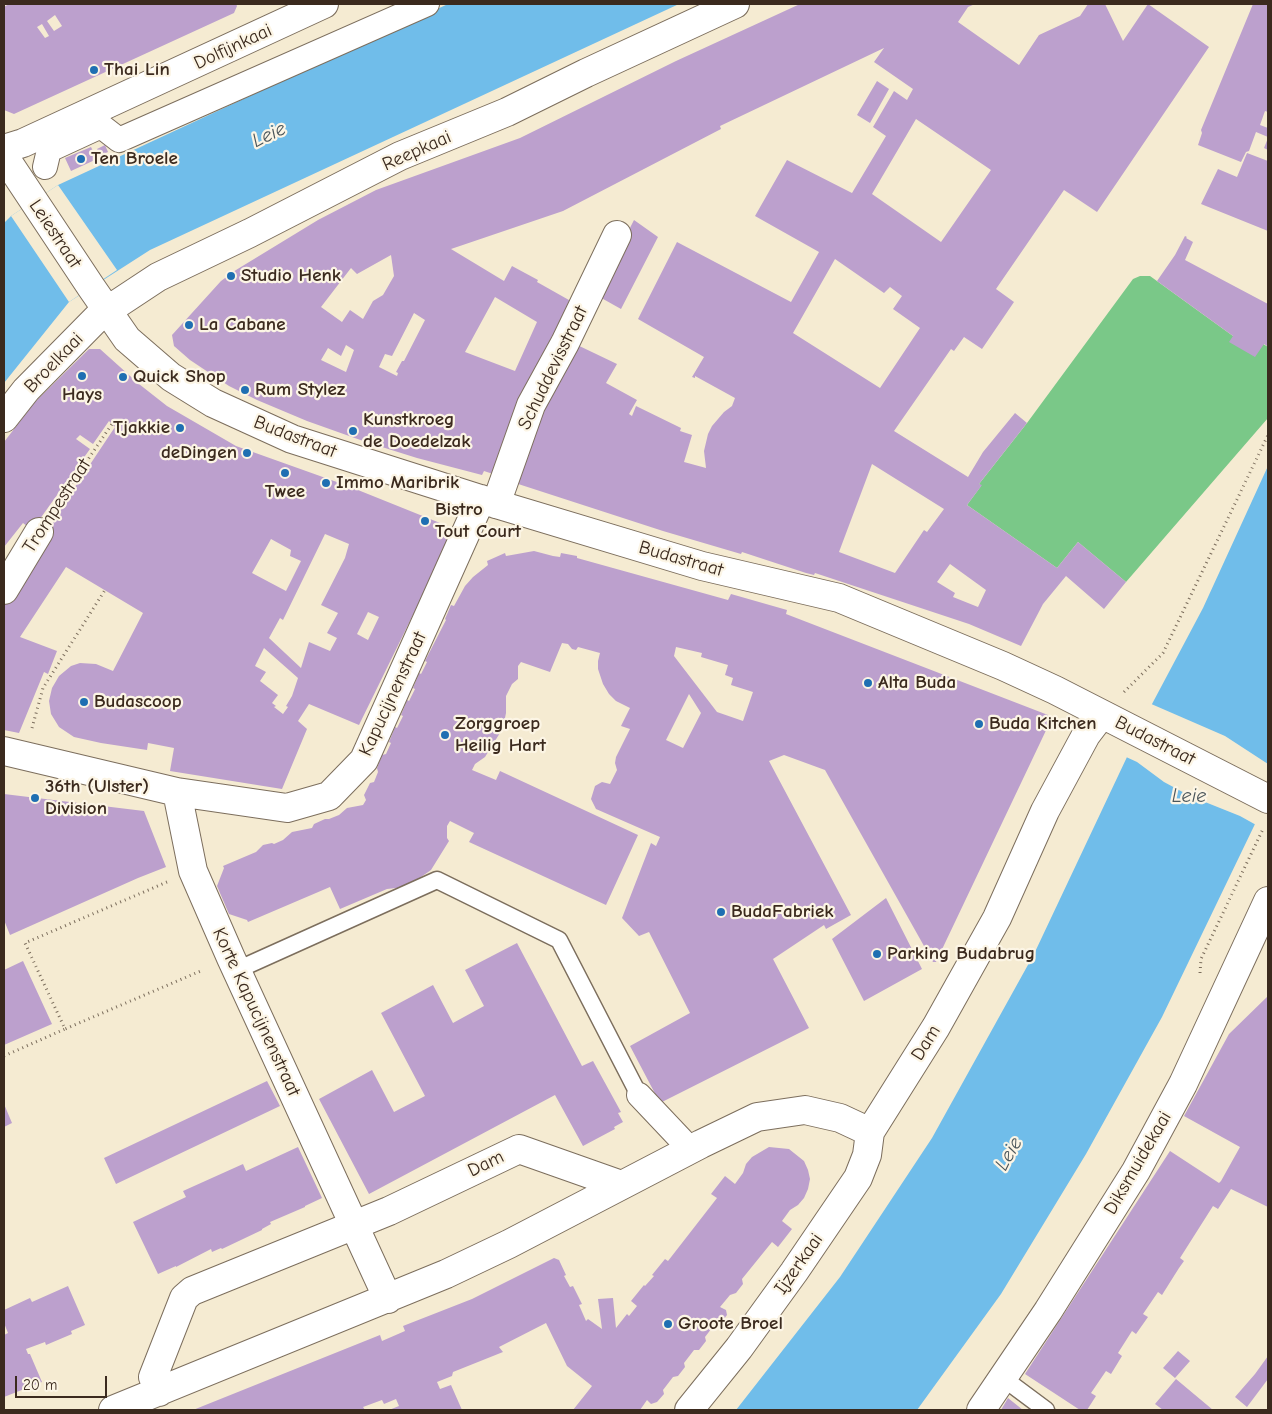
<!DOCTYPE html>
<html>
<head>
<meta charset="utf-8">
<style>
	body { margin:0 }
	#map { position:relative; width:1272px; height:1414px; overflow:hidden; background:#f5ebd2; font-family:"Comic Neue",sans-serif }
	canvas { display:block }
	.frame { position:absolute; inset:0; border:5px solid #3b2a1e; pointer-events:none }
	.scale { position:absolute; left:15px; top:1376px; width:92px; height:22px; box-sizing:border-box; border:2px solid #3b2a1e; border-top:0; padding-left:6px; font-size:15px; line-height:18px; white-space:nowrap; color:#3b2a1e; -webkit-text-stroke:4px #fcf5e5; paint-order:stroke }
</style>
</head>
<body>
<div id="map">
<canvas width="1272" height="1414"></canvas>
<div class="frame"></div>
<div class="scale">20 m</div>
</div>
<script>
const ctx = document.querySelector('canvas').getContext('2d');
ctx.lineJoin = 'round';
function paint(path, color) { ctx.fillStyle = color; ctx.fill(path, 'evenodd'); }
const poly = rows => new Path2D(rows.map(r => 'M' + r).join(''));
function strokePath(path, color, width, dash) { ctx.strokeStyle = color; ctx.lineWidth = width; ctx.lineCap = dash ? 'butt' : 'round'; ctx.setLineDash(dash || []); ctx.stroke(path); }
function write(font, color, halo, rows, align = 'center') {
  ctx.font = font + ' "Comic Neue",sans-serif'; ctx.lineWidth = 4.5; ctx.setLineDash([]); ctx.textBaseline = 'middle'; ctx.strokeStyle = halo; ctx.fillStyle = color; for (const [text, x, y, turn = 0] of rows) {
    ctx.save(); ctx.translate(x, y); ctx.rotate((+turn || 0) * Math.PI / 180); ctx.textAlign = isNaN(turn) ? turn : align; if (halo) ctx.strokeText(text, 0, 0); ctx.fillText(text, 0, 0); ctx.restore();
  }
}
paint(poly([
	[1140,276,1150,276,1233,336,1240,329,1268,347,1268,418,1126,582,1078,542,1057,568,967,505,981,486,979,484,1027,423,1133,279]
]), '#7ac888');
paint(poly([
	[448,4,679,4,150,250,69,302,4,383,4,223,11,216,58,185],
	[1268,466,1268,797,1162,1017,1086,1154,1001,1294,917,1410,736,1410,840,1277,932,1138,1034,954,1152,704,1203,608]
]), '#70bdea');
paint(poly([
	[58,185,117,270,69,302,11,216],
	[1149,703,1225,736,1268,764,1268,803,1258,826,1240,816,1190,796,1164,782,1137,762,1124,756]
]), '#f5ebd2');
paint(poly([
	[9,4,236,4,237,6,234,13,14,114,4,110,4,7],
	[55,15,62,26,54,31,47,21],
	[42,24,49,36,45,38,37,27],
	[800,4,975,4,968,7,958,22,1019,65,1039,35,1080,16,1088,4,1105,4,1123,41,1148,4,1209,47,1097,212,1064,190,996,289,1014,302,982,349,964,337,954,351,951,349,894,431,968,477,983,452,1015,413,1027,423,979,484,982,485,967,505,1057,568,1078,542,1126,582,1104,609,1066,576,1043,604,1021,646,969,624,815,573,814,575,806,573,742,552,741,554,663,531,509,481,571,342,617,364,606,383,637,400,629,414,632,416,636,406,681,428,680,431,692,435,684,462,706,468,704,451,708,434,712,426,724,412,732,406,735,398,695,376,695,378,692,377,704,357,638,319,677,242,791,302,819,252,755,216,787,160,852,193,886,136,873,127,894,91,907,100,913,89,874,62,884,48,720,126,721,129,563,211,451,249,504,281,512,266,538,280,537,282,576,304,493,474,484,471,482,475,417,458,366,442,307,421,257,400,229,386,190,360,174,346,172,335,221,281,236,270,318,220,376,190,520,138,676,61],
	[916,119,991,170,941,242,872,194],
	[391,255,394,276,383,295,373,301,363,319,350,310,342,322,321,307,351,268,357,274],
	[835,259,884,293,890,287,902,296,893,309,920,328,880,388,793,333],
	[495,297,537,322,515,371,465,352],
	[414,313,425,320,404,361,402,361,396,372,398,373,397,376,379,367,385,354,392,356],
	[346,345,354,350,346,372,321,360,328,348,341,356],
	[872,464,944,509,927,532,924,530,895,573,839,552],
	[950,564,986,590,978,607,953,597,955,593,937,582],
	[1253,4,1268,4,1268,112,1265,111,1260,125,1268,128,1268,137,1256,132,1249,151,1246,152,1241,162,1198,145,1202,133,1201,130],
	[877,81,889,89,870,123,857,115],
	[1268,138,1268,150,1264,148],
	[105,145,108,152,100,155,97,149],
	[91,147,97,159,71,171,65,158],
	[1247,153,1268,161,1268,231,1201,204,1218,169,1237,177],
	[634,220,658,237,621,309,596,295],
	[1185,236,1187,237,1186,238,1193,242,1185,260,1268,304,1268,341,1267,346,1264,344,1255,357,1229,342,1233,336,1157,281,1175,255],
	[89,349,100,349,139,384,167,406,236,446,348,486,455,529,359,725,309,704,298,721,307,729,282,789,170,771,174,748,148,743,147,750,101,743,74,737,59,727,51,714,49,701,52,688,59,676,71,666,80,663,96,664,113,671,143,613,66,567,20,637,57,651,48,674,44,672,19,733,4,730,4,601,39,541,115,427,109,421,93,444,80,435,76,439,90,449,32,530,23,523,4,547,4,442,35,402],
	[325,534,349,544,345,558,321,605,338,613,327,633,337,638,330,651,309,642,301,668,269,638,280,618,283,620],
	[271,539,291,550,290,556,301,561,286,591,252,573],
	[368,612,379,617,368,640,357,634],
	[264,648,298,678,292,696,286,706,288,707,283,714,274,707,276,706,272,703,278,695,260,681,266,672,255,666],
	[534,551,553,556,560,557,561,553,577,556,577,558,728,600,731,594,787,610,786,614,1048,715,1050,722,936,962,933,962,825,770,784,755,769,761,851,915,826,929,824,925,773,959,809,1028,660,1103,630,1046,690,1013,649,932,639,936,622,918,651,843,656,846,660,837,596,809,591,799,595,786,602,782,610,784,617,770,615,763,616,757,630,729,621,726,630,708,616,701,609,694,603,684,598,669,598,661,600,653,578,647,576,650,572,649,568,644,562,643,550,672,521,662,518,666,518,679,512,684,506,696,506,713,503,728,485,757,475,764,472,770,496,780,500,771,638,835,606,905,469,842,474,833,450,821,447,826,447,838,449,841,431,870,411,884,397,890,396,888,387,889,340,909,330,887,248,922,247,920,229,914,217,886,224,868,223,866,256,852,263,845,272,843,274,844,283,840,292,832,312,828,314,824,325,819,329,819,339,815,347,808,363,805,366,800,364,795,370,783,374,782,378,772,377,768,382,755,386,754,391,743,389,742,395,727,397,728,403,716,401,715,407,700,409,701,415,689,413,688,419,673,421,674,427,662,425,661,446,620,445,619,451,605,454,606,465,586,473,577,488,565,487,561,505,553,506,556],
	[676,647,702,653,701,657,728,665,725,675,733,678,731,685,753,692,743,721,717,712,674,656],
	[689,694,701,713,683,748,666,740],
	[4,794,144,811,166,867,138,878,10,935,4,920],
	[886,898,922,969,864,1001,832,939],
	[517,943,582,1066,593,1061,621,1112,618,1113,623,1122,614,1127,615,1129,583,1146,555,1095,369,1194,319,1099,372,1070,394,1112,425,1096,381,1013,433,985,453,1023,484,1006,465,970],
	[23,961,52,1024,4,1045,4,970],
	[1268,996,1268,1207,1231,1189,1218,1209,1213,1206,1180,1258,1184,1261,1179,1268,1162,1295,1158,1292,1143,1314,1148,1317,1136,1334,1132,1331,1118,1353,1122,1356,1111,1374,1106,1371,1091,1393,1096,1396,1087,1410,1080,1410,1025,1374,1170,1151,1219,1183,1221,1181,1240,1147,1184,1116,1229,1034],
	[267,1081,280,1106,116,1184,104,1158],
	[4,1104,12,1123,4,1127],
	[298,1147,322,1198,305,1206,305,1207,270,1222,271,1224,262,1229,262,1230,222,1249,221,1248,212,1252,211,1249,176,1267,176,1266,158,1274,133,1222,186,1197,183,1191,243,1164,246,1171],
	[769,1147,789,1149,804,1161,808,1170,810,1179,808,1189,804,1198,798,1205,790,1210,782,1221,792,1229,778,1247,772,1242,742,1279,743,1284,736,1293,730,1295,720,1307,726,1310,727,1315,720,1324,715,1324,705,1337,706,1341,699,1350,694,1350,684,1363,685,1367,678,1376,673,1377,663,1390,664,1394,657,1402,651,1404,647,1400,640,1410,573,1410,592,1386,567,1366,546,1323,499,1347,503,1352,453,1372,452,1376,437,1382,440,1389,451,1385,462,1410,389,1410,399,1406,396,1399,384,1404,382,1400,363,1407,365,1410,193,1410,380,1335,382,1341,405,1331,403,1326,472,1299,554,1258,559,1260,566,1275,564,1276,570,1287,573,1286,582,1304,579,1305,586,1321,588,1319,602,1329,598,1299,613,1298,616,1328,627,1314,629,1316,637,1306,631,1301,644,1285,645,1286,654,1276,652,1275,665,1259,668,1261,717,1198,711,1194,725,1176,735,1184,743,1173,746,1164,752,1157],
	[68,1286,85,1325,71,1331,72,1334,46,1345,45,1342,26,1349,28,1354,30,1354,42,1382,4,1397,4,1335,8,1333,4,1323,4,1310,30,1298,32,1302],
	[1178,1351,1190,1361,1175,1378,1163,1368],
	[1268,1356,1268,1379,1247,1407,1235,1397,1255,1374],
	[1176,1379,1213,1410,1163,1410,1155,1404],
	[1008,1398,1023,1410,1001,1410]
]), '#bca0cd');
const service = poly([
	[237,970,437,880,559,940,639,1095],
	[1003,1378,1046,1410]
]);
const pedestrian = poly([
	[45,167,49,150,101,126,119,140,427,4],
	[639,1095,691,1150]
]);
const minor = poly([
	[4,149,23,143,324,4],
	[4,156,91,287,127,339,171,377,213,403,292,439,496,504,702,566,839,598,1003,666,1055,690,1268,799],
	[4,418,26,390,99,316,158,277,250,233,400,156,507,112,586,73,735,4],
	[496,504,531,405,565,343,617,235],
	[4,590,39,532],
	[4,751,177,792,287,808,329,796,364,760,481,499],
	[177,792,193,871,231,958,388,1299],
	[159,1392,153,1377,184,1298,192,1291,389,1211,519,1149,621,1185],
	[113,1410,446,1274,509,1244,701,1144,757,1117,805,1110,840,1118,870,1132],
	[689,1410,739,1348,794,1272,858,1178,867,1155,870,1132,936,1027,997,918,1045,811,1086,735,1102,714],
	[981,1410,1048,1311,1136,1171,1183,1084,1268,901]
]);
strokePath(service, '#7c6e5d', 19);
strokePath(pedestrian, '#7c6e5d', 26);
strokePath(minor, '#7c6e5d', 30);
strokePath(poly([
	[55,508,112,424],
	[1124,692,1163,653,1268,435],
	[32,728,43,688,105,590],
	[167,882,25,943,65,1029,203,970],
	[1200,973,1201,959,1263,829],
	[4,1056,65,1029]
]), '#7c6e5d', 3, [1, 4]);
strokePath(service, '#fff', 16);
strokePath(pedestrian, '#fff', 24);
strokePath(minor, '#fff', 28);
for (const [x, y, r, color] of [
	[94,70,5,"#1f6fb2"],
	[81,159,5,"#1f6fb2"],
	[231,276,5,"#1f6fb2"],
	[189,325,5,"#1f6fb2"],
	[82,376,5,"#1f6fb2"],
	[123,377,5,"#1f6fb2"],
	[245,390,5,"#1f6fb2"],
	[180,428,5,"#1f6fb2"],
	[353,431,5,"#1f6fb2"],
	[247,453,5,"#1f6fb2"],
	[285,473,5,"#1f6fb2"],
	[326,483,5,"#1f6fb2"],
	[425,521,5,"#1f6fb2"],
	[868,683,5,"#1f6fb2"],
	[84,702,5,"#1f6fb2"],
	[979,724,5,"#1f6fb2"],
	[445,735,5,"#1f6fb2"],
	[35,798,5,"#1f6fb2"],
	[721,912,5,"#1f6fb2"],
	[877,954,5,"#1f6fb2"],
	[668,1324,5,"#1f6fb2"]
]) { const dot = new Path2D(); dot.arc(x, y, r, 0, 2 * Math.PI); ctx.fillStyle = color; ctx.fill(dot); strokePath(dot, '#fcf5e5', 2); }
write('19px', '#3b2a1e', '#fcf5e5', [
	["Dolfijnkaai",233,47,-25],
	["Reepkaai",417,151,-24],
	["Leiestraat",55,234,56],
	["Broelkaai",54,363,-46],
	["Schuddevisstraat",553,368,-64],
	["Budastraat",295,437,21],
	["Trompestraat",57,506,-57],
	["Budastraat",681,559,16],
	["Kapucijnenstraat",393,694,-65],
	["Budastraat",1155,741,27],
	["Korte Kapucijnenstraat",256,1012,65],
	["Dam",926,1043,-58],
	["Diksmuidekaai",1138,1163,-60],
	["Dam",486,1164,-26],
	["Ijzerkaai",799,1264,-55]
]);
write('bold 19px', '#3b2a1e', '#fcf5e5', [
	["Thai Lin",104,70],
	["Ten Broele",91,159],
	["Studio Henk",241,276],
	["La Cabane",199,325],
	["Quick Shop",133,377],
	["Rum Stylez",255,390],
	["Hays",82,395,"center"],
	["Kunstkroeg",363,420],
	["de Doedelzak",363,442],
	["Tjakkie",170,428,"right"],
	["deDingen",237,453,"right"],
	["Immo Maribrik",336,483],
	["Twee",285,492,"center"],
	["Bistro",435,510],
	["Tout Court",435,532],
	["Alta Buda",878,683],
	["Budascoop",94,702],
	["Zorggroep",455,724],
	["Heilig Hart",455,746],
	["Buda Kitchen",989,724],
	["36th (Ulster)",45,787],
	["Division",45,809],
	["BudaFabriek",731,912],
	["Parking Budabrug",887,954],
	["Groote Broel",678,1324]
], 'left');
write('italic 20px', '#4b565b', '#fcf5e5', [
	["Leie",269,135,-25],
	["Leie",1189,796],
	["Leie",1009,1154,-60]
]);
</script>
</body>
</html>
